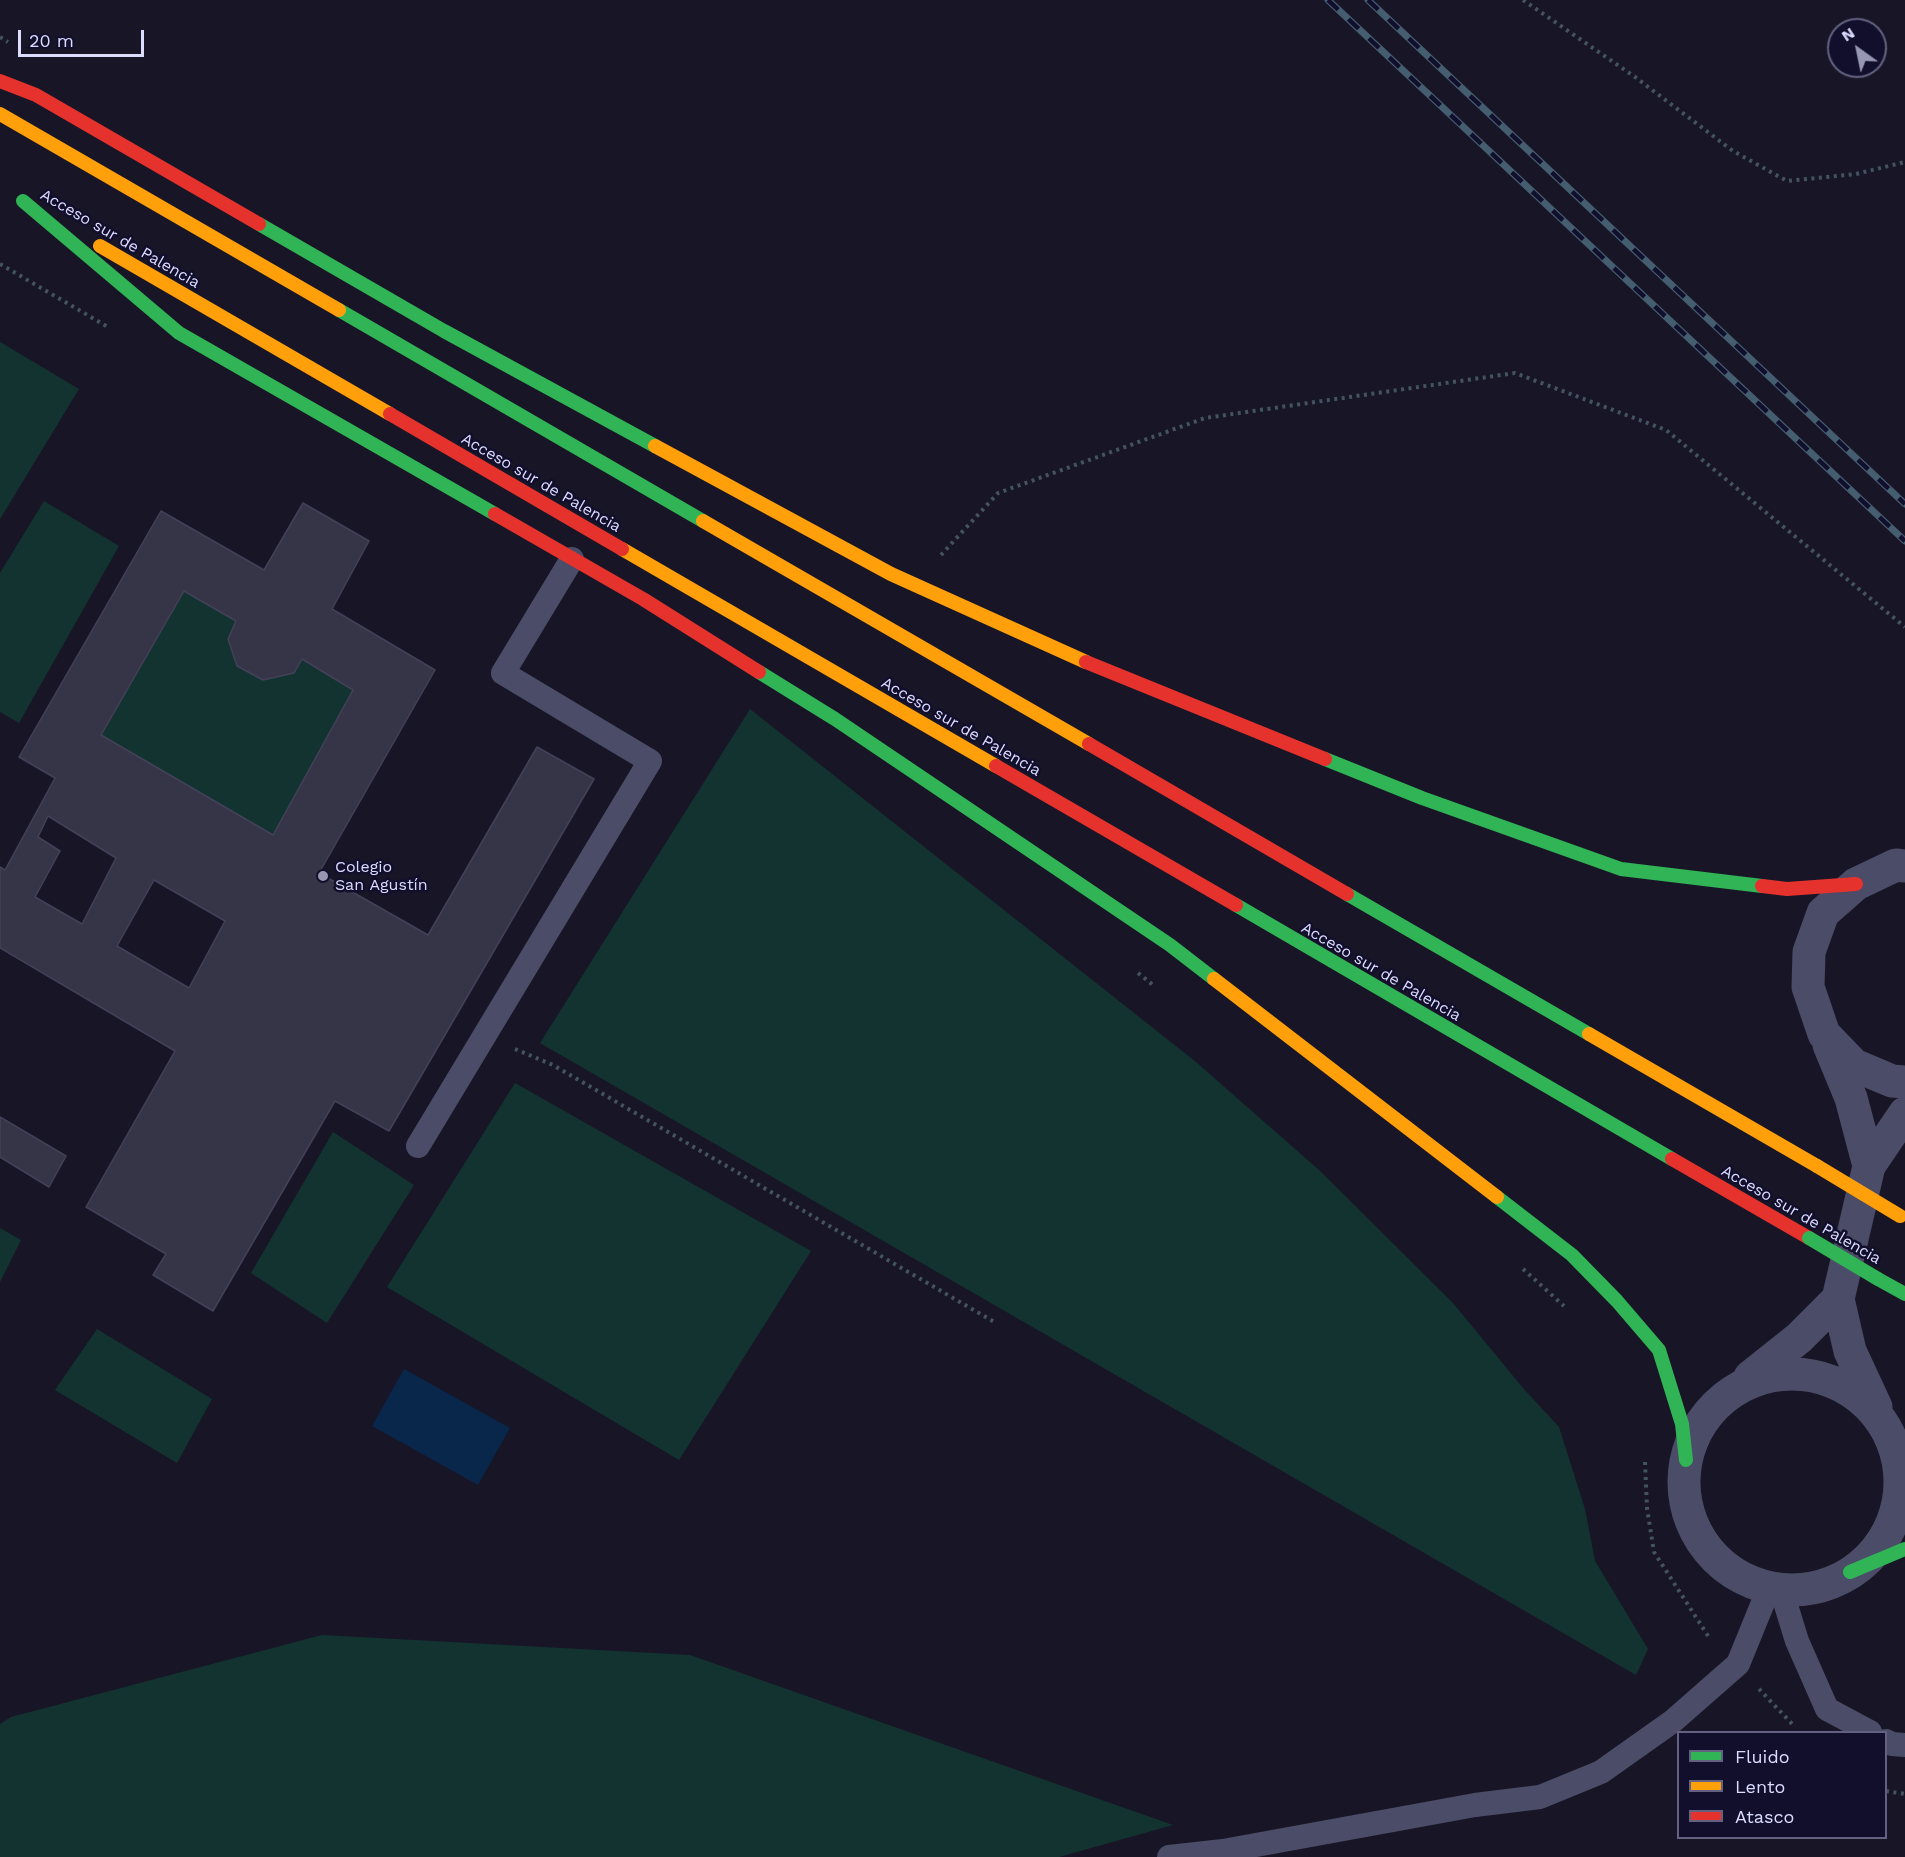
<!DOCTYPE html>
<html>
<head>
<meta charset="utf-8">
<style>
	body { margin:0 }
	#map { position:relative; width:1905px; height:1857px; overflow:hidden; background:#181626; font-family:"Work Sans",sans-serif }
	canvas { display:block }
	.legend { position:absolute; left:1677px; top:1731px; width:210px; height:108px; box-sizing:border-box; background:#120f2d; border:2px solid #636181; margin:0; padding:8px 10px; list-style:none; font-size:18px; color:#dcdcff }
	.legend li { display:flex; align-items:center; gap:12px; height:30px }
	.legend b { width:30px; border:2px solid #636181 }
	.north { position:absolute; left:1827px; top:18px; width:60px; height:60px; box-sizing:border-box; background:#120f2d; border:2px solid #636181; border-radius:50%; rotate:327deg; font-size:16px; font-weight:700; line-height:24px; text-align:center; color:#dcdcff }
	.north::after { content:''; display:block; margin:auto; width:21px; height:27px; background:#9797b3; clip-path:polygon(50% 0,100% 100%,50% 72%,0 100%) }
	.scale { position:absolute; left:18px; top:30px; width:126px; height:27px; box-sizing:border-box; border:3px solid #dcdcff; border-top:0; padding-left:8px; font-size:18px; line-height:21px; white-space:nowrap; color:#dcdcff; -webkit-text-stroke:4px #120f2d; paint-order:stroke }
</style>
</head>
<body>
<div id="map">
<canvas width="1905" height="1857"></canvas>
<ul class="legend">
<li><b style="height:8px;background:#30b455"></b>Fluido</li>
<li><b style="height:8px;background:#ff9f0a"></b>Lento</li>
<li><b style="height:8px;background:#e5322d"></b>Atasco</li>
</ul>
<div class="north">N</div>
<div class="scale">20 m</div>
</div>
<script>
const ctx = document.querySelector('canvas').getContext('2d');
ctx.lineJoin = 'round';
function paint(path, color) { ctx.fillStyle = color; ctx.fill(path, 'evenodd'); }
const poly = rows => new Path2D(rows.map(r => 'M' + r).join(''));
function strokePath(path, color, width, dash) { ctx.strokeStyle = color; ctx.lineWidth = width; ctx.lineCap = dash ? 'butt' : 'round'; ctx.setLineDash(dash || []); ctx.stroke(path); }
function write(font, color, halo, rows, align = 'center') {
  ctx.font = font + ' "Work Sans",sans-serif'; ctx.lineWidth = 5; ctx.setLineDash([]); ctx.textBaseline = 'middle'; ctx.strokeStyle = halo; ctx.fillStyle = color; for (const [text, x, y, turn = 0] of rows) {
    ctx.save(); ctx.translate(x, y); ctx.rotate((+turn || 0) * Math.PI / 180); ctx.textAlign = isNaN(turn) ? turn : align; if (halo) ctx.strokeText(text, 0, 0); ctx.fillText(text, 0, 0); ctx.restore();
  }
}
paint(poly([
	[0,342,79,389,0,519],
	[44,501,119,546,19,723,0,712,0,573],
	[184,591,236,621,228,639,238,666,263,680,294,673,302,659,353,690,273,835,101,735],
	[750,709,1196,1062,1319,1170,1453,1303,1523,1388,1559,1427,1585,1509,1595,1561,1648,1649,1636,1675,540,1043],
	[515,1083,811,1251,679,1460,387,1287],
	[333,1132,414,1185,327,1323,251,1273],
	[0,1228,21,1240,0,1282],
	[97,1329,212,1399,177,1463,55,1390],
	[322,1635,690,1655,1173,1825,1059,1857,0,1857,0,1724,11,1717]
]), '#133331');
paint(poly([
	[404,1369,510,1428,478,1485,372,1426]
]), '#09264b');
const building = poly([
	[303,503,369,541,332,609,435,670,319,873,428,935,537,747,594,779,389,1131,335,1101,213,1311,153,1275,166,1254,86,1207,175,1051,0,948,0,867,5,870,55,778,19,757,161,511,264,570,303,503],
	[184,591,236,621,228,639,237,666,263,680,294,673,302,659,353,690,273,835,101,735,184,591],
	[48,816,116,858,82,924,35,897,60,851,38,837,48,816],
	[154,880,225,921,189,988,117,946,154,880],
	[0,1117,66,1156,49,1187,0,1157,0,1117]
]);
paint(building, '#363547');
strokePath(building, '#434159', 1.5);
strokePath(poly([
	[1523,0,1635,77,1733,151,1787,181,1856,174,1905,162],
	[0,37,8,42],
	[0,264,108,327],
	[941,555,998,493,1205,418,1515,373,1666,430,1905,627],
	[1138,973,1153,985],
	[515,1049,553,1065,996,1323],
	[1523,1269,1564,1306],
	[1645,1462,1647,1508,1654,1552,1710,1639],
	[1759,1689,1795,1727],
	[1886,1791,1905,1794]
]), '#435362', 4, [3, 4.5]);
strokePath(poly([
	[418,1146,650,761,503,673,572,559],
	[1781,1589,1797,1641,1827,1709,1870,1732],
	[1886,1741,1892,1744,1905,1745],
	[1169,1857,1223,1851,1475,1805,1540,1797,1601,1772,1673,1721,1738,1664,1769,1588]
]), '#4b4c67', 24);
strokePath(poly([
	[1905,866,1896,865,1856,884,1823,913,1809,952,1808,987,1824,1034,1854,1065,1892,1081,1905,1082],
	[1829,1045,1851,1098,1869,1166],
	'1684 1482a108 108 0 1 1 216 0a108 108 0 1 1-216 0Z',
	[1750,1377,1799,1338,1838,1299],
	[1876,1407,1850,1351,1838,1299,1869,1166,1905,1113]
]), '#4b4c67', 33);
strokePath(poly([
	[23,201,179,333,495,514],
	[259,224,444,331,655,446],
	[339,310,703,521],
	[759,672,835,719,1170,945,1214,979],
	[1325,759,1422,798,1621,869,1762,886],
	[1347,894,1589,1034],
	[1236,905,1672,1159],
	[1497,1197,1572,1255,1617,1301,1659,1350,1682,1424,1686,1460],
	[1878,1279,1905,1294],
	[1850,1572,1905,1549]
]), '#30b455', 14);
strokePath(poly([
	[0,114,339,310],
	[100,246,390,414],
	[655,446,891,574,1086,662],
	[703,521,1089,744],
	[622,549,996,766],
	[1214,979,1497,1197],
	[1589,1034,1817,1166]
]), '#ff9f0a', 14);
strokePath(poly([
	[0,81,36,95,259,224],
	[390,414,622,549],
	[495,514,643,599,759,672],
	[1086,662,1325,759],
	[1089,744,1347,894],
	[996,766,1236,905],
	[1762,886,1787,889,1856,884],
	[1672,1159,1809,1238]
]), '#e5322d', 14);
const rail = poly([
	[1328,0,1905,541],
	[1368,0,1905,504]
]);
strokePath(rail, '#445d6f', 7);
strokePath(rail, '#120f2d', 4.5, [14]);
strokePath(poly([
	[1809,1238,1878,1279]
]), '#30b455', 14);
strokePath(poly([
	[1817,1166,1900,1216]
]), '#ff9f0a', 14);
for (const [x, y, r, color] of [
	[323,876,6,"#9797b3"]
]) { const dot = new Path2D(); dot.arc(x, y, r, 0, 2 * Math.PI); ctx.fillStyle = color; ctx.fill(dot); strokePath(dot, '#120f2d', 2); }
write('16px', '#dcdcff', '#120f2d', [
	["Acceso sur de Palencia",120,239,30],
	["Acceso sur de Palencia",541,483,30],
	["Acceso sur de Palencia",961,727,30],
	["Acceso sur de Palencia",1381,972,30],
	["Acceso sur de Palencia",1801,1215,30]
]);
write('16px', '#dcdcff', '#120f2d', [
	["Colegio",335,867],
	["San Agustín",335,885]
], 'left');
</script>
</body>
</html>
